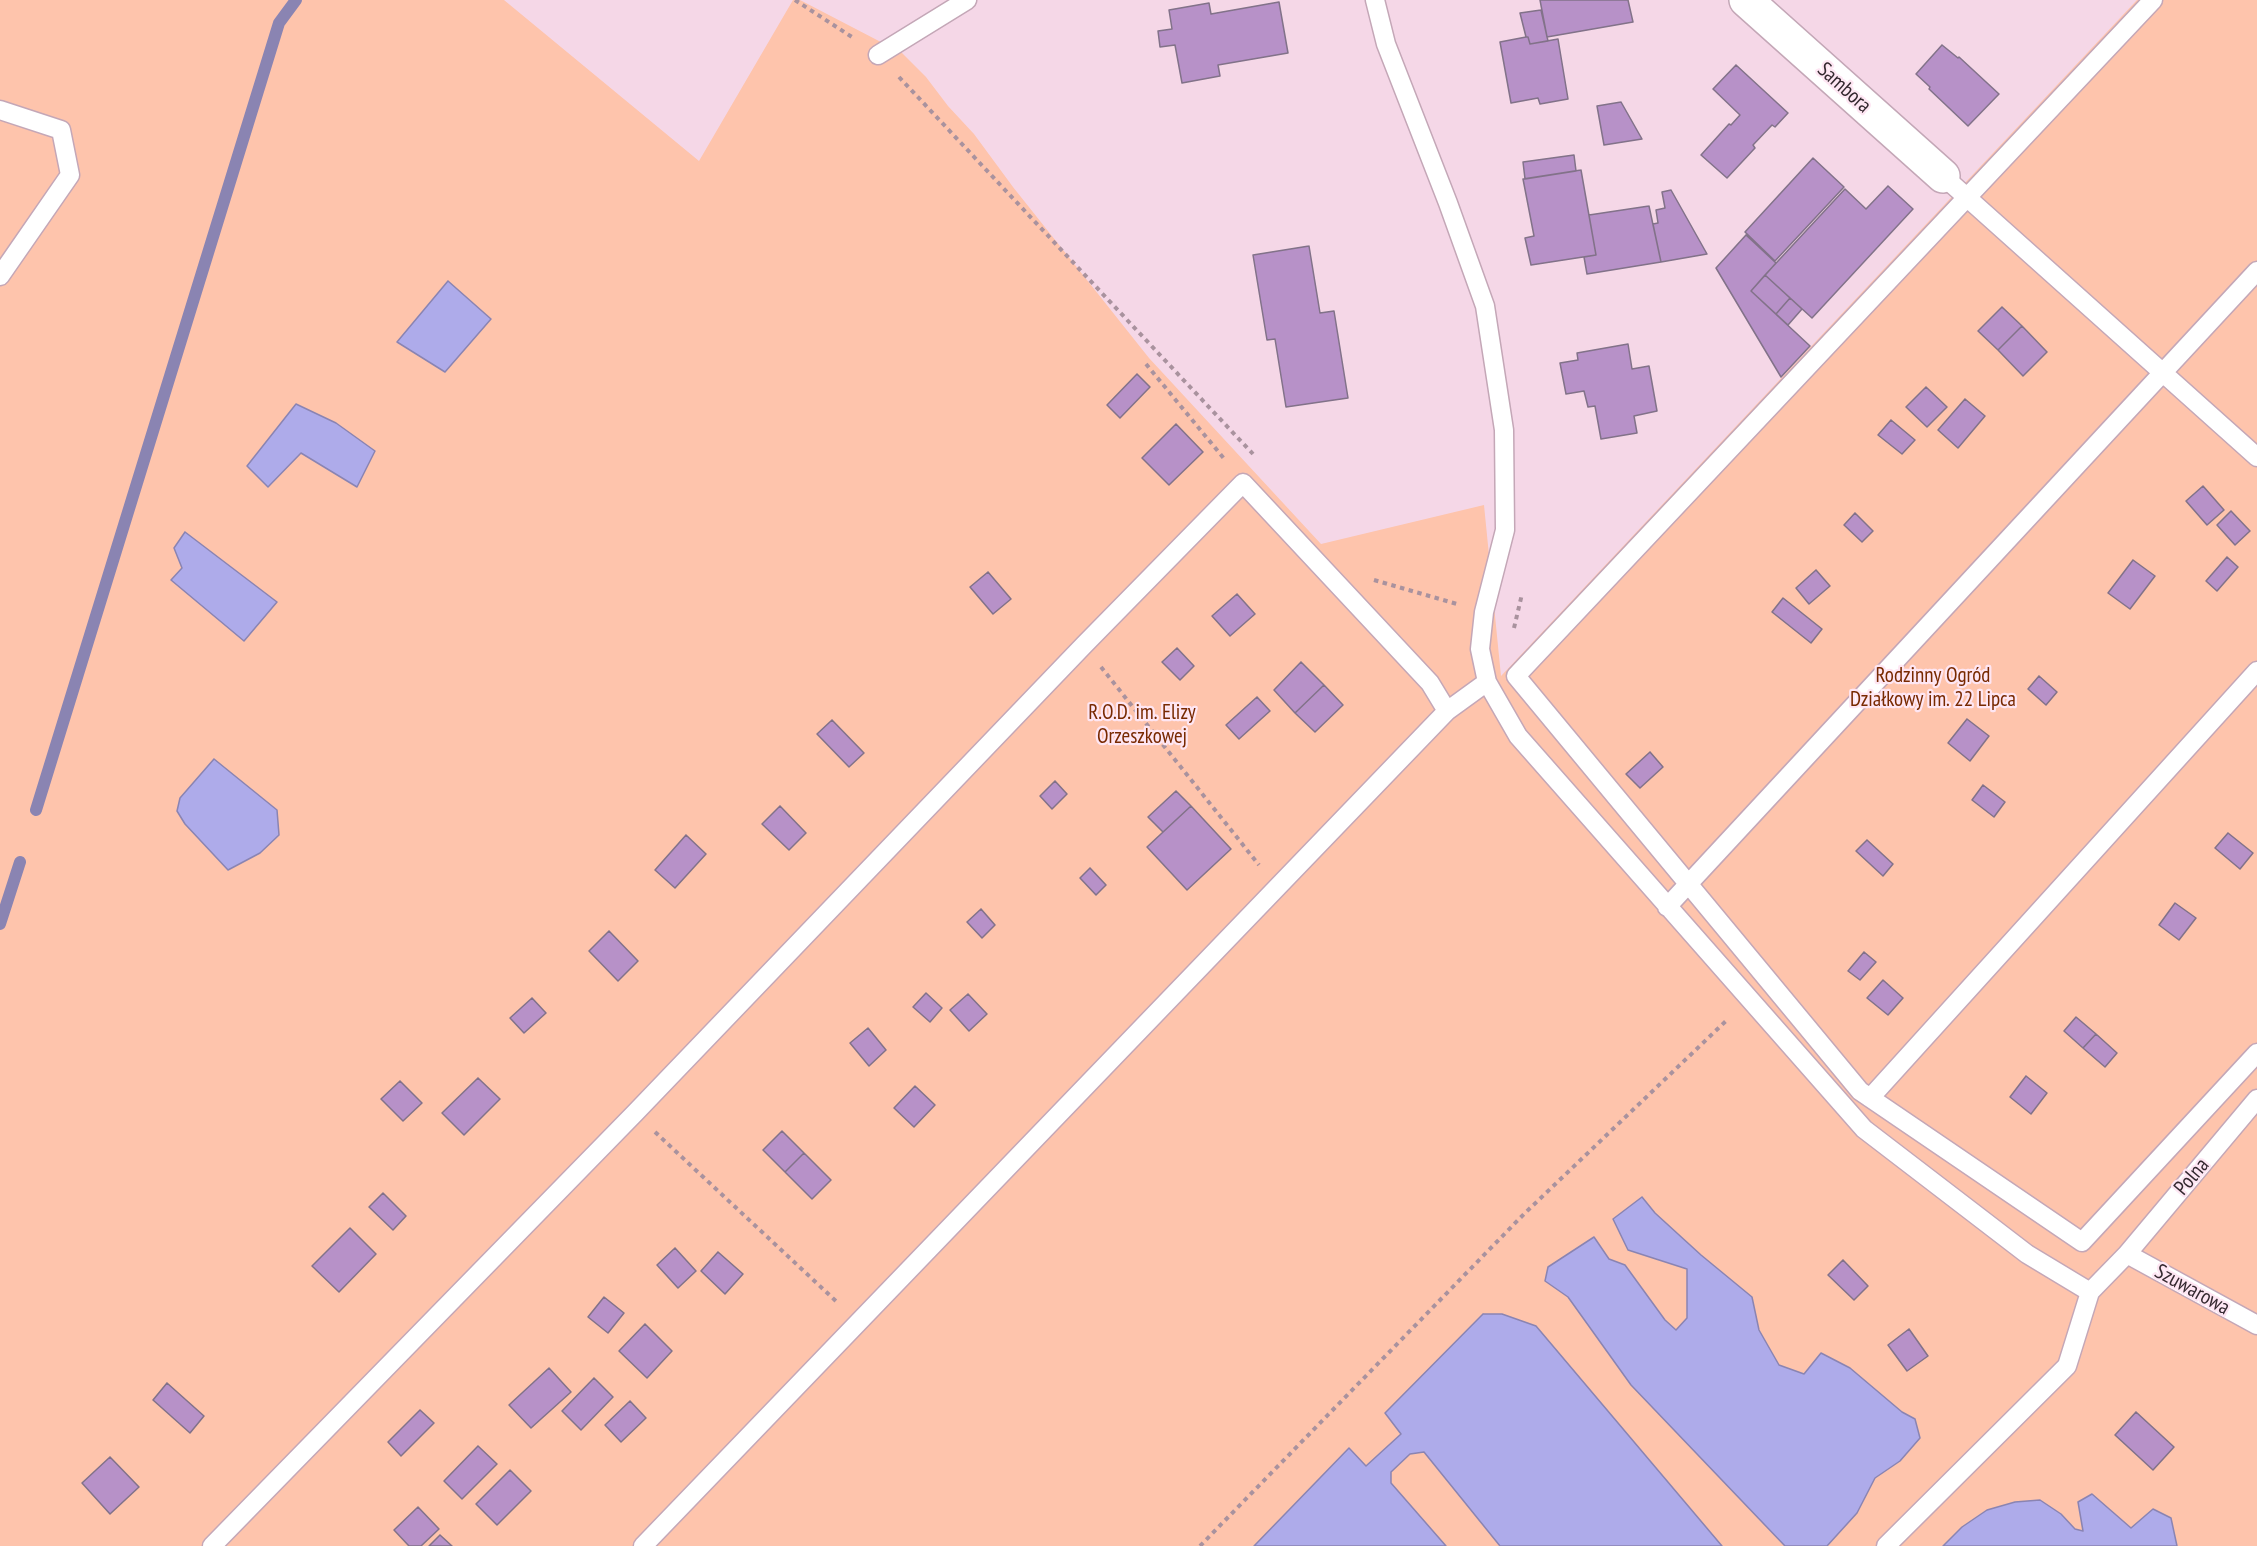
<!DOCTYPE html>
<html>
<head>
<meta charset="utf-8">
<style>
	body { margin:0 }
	canvas { display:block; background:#f5d7e7 }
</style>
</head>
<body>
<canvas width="2257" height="1546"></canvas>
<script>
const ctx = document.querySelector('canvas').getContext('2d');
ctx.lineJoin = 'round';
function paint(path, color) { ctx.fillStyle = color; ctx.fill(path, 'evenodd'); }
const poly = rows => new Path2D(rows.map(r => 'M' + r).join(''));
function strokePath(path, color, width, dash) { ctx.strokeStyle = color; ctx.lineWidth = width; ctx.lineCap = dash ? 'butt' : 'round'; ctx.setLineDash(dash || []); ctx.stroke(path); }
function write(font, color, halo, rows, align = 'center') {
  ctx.font = font + ' "PT Sans Narrow",sans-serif'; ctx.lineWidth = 4.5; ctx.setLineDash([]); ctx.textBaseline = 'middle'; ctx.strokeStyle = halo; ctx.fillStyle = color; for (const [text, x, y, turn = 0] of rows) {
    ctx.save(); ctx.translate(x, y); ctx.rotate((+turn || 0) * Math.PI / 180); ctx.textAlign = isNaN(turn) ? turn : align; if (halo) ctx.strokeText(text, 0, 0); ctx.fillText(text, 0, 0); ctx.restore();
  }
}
paint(poly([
	[0,0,504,0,699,161,793,0,800,0,902,53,926,77,948,106,974,134,1013,187,1149,358,1321,544,1484,505,1501,676,2137,0,2257,0,2257,1546,0,1546]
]), '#fec4ac');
const water = poly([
	[448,281,491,319,445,372,397,342,448,281],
	[296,404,336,423,375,451,357,487,301,453,268,487,247,466,296,404],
	[185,532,277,602,244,641,171,580,182,568,174,548,185,532],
	[214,759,277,810,279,835,260,853,228,870,185,824,177,811,180,798,214,759],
	[1642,1197,1655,1213,1701,1255,1752,1297,1759,1330,1779,1365,1804,1374,1821,1353,1850,1368,1902,1412,1915,1419,1920,1438,1900,1461,1875,1478,1857,1513,1827,1546,1785,1546,1631,1385,1568,1297,1545,1281,1548,1267,1594,1237,1609,1259,1625,1265,1665,1320,1676,1330,1687,1318,1687,1269,1628,1250,1613,1219,1642,1197],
	[1483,1314,1502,1314,1536,1326,1722,1546,1500,1546,1424,1452,1410,1454,1391,1472,1391,1483,1446,1546,1254,1546,1349,1448,1366,1466,1401,1434,1385,1413,1483,1314],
	[2092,1494,2131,1528,2153,1509,2171,1518,2177,1546,1943,1546,1962,1527,1987,1510,2015,1502,2040,1500,2061,1514,2075,1529,2083,1531,2078,1502,2092,1494]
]);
paint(water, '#aeabea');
strokePath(water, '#8a84b2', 1.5);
strokePath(poly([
	[36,810,279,23,296,0],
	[0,924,20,862]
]), '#8a84b2', 12);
const building = poly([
	[1540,0,1628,0,1633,22,1547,37,1540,0],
	[1279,2,1288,53,1218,65,1220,76,1182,83,1175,45,1160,47,1158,31,1172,29,1169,10,1209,3,1211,14,1279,2],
	[1541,10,1548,41,1530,44,1528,37,1526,37,1520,13,1541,10],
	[1526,37,1528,37,1530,44,1558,39,1568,99,1540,104,1538,98,1511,103,1500,42,1526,37],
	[1942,45,1958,58,1959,57,1999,94,1968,126,1929,89,1930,87,1916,74,1942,45],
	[1736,65,1788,113,1775,127,1772,125,1753,145,1755,148,1727,178,1701,155,1729,124,1731,125,1740,115,1713,89,1736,65],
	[1621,102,1642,139,1604,145,1597,106,1621,102],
	[1574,155,1576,171,1525,179,1523,162,1574,155],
	[1813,158,1844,187,1775,261,1745,232,1813,158],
	[1581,170,1596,255,1531,265,1525,238,1534,236,1523,179,1581,170],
	[1888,186,1913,209,1812,318,1765,275,1845,189,1866,209,1888,186],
	[1671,190,1707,254,1661,262,1653,224,1658,223,1656,210,1665,208,1662,192,1671,190],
	[1649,206,1661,262,1587,274,1584,257,1596,255,1589,215,1649,206],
	[1746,235,1776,263,1751,291,1810,346,1781,377,1716,268,1746,235],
	[1309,246,1320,313,1334,311,1348,398,1286,407,1275,339,1267,340,1253,255,1309,246],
	[1765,275,1790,298,1776,314,1751,291,1765,275],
	[1790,298,1802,309,1788,325,1776,314,1790,298],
	[2002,307,2022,326,1998,350,1978,331,2002,307],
	[2022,326,2047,352,2023,376,1998,350,2022,326],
	[1628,344,1632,369,1649,366,1657,411,1634,416,1637,433,1601,439,1595,406,1588,407,1584,391,1566,394,1560,363,1578,360,1577,353,1628,344],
	[1137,374,1150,387,1120,418,1107,405,1137,374],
	[1926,387,1947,407,1927,427,1906,407,1926,387],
	[1965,399,1985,416,1958,448,1938,430,1965,399],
	[1891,420,1915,440,1902,454,1878,435,1891,420],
	[1176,424,1203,452,1169,485,1142,458,1176,424],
	[2203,486,2224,510,2207,525,2186,501,2203,486],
	[2231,511,2250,531,2235,545,2217,525,2231,511],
	[1855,513,1873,531,1862,542,1844,525,1855,513],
	[2227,557,2238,567,2217,591,2206,581,2227,557],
	[2133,560,2155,576,2130,609,2108,593,2133,560],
	[1816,570,1830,586,1809,604,1796,588,1816,570],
	[988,572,1011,599,993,614,970,587,988,572],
	[1237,594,1255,614,1230,636,1212,616,1237,594],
	[1783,598,1822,629,1811,643,1772,612,1783,598],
	[1177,648,1194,666,1180,680,1162,662,1177,648],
	[1301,662,1324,685,1295,713,1274,690,1301,662],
	[2039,676,2057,692,2046,705,2028,689,2039,676],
	[1324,685,1343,705,1315,732,1295,713,1324,685],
	[1257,697,1270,711,1239,739,1226,725,1257,697],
	[1967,719,1989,736,1970,761,1948,743,1967,719],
	[832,720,864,753,849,767,817,734,832,720],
	[1650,752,1663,767,1640,788,1626,774,1650,752],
	[1055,781,1067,794,1052,809,1040,796,1055,781],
	[1983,785,2005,802,1994,817,1972,800,1983,785],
	[1176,791,1191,806,1163,832,1148,817,1176,791],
	[780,806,806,833,789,850,762,824,780,806],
	[1191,806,1231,849,1187,890,1147,847,1191,806],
	[2228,833,2253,853,2240,869,2215,848,2228,833],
	[686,835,706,854,675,888,655,870,686,835],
	[1867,840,1893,864,1883,876,1856,851,1867,840],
	[1090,868,1106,885,1096,895,1080,878,1090,868],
	[2175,903,2196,918,2179,940,2159,925,2175,903],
	[981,909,995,925,982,938,967,922,981,909],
	[609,931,638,961,618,981,589,951,609,931],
	[1864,952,1876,962,1860,980,1848,971,1864,952],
	[1883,980,1903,998,1888,1015,1867,998,1883,980],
	[926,993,942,1008,930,1022,913,1007,926,993],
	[968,994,987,1014,969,1031,950,1010,968,994],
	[532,998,546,1013,524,1033,510,1018,532,998],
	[2076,1017,2096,1034,2083,1048,2064,1031,2076,1017],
	[868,1028,886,1050,869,1066,850,1043,868,1028],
	[2096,1034,2117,1053,2105,1067,2083,1048,2096,1034],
	[2026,1076,2047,1093,2031,1114,2010,1097,2026,1076],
	[478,1078,500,1099,464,1135,442,1113,478,1078],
	[400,1081,422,1103,403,1121,381,1099,400,1081],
	[915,1086,935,1105,914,1127,894,1108,915,1086],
	[782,1131,804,1153,785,1172,763,1150,782,1131],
	[804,1153,831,1180,812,1199,785,1172,804,1153],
	[383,1193,406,1216,393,1230,369,1207,383,1193],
	[350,1228,376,1254,339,1292,312,1266,350,1228],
	[675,1248,696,1271,678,1288,657,1265,675,1248],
	[718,1252,743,1274,725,1294,701,1271,718,1252],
	[1843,1260,1868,1286,1854,1300,1828,1275,1843,1260],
	[604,1297,624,1313,608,1333,588,1317,604,1297],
	[645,1324,672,1351,647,1378,619,1351,645,1324],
	[1909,1329,1928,1356,1907,1371,1888,1345,1909,1329],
	[549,1368,571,1392,531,1428,509,1405,549,1368],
	[594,1378,613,1397,581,1430,562,1411,594,1378],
	[167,1383,204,1416,190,1433,153,1400,167,1383],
	[630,1401,646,1418,621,1442,605,1425,630,1401],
	[420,1410,434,1423,401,1456,388,1442,420,1410],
	[2136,1412,2174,1447,2153,1470,2115,1435,2136,1412],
	[478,1446,497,1464,462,1499,444,1481,478,1446],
	[110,1457,139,1487,110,1514,82,1483,110,1457],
	[510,1470,531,1491,497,1525,476,1504,510,1470],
	[418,1507,439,1529,421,1546,409,1546,394,1530,418,1507],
	[440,1535,452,1546,429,1546,440,1535]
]);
paint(building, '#b791c8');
strokePath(building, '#827289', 1.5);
const service = poly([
	[1375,0,1386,44,1448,203,1485,306,1504,430,1505,530,1484,612,1480,649,1487,682,1518,736,1864,1129,2027,1254,2090,1292,2127,1254,2257,1099],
	[2153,0,1516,676,1860,1091,2082,1242,2257,1053],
	[878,55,967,0],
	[0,110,61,130,70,175,0,276],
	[1943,176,2257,457],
	[1667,907,2257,271],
	[1870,1098,2257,671],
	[2127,1254,2257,1325],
	[212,1546,635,1113,1084,645,1243,483,1430,683,1447,711],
	[643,1546,1447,711,1487,682],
	[1886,1546,2067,1366,2090,1292]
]);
const minor = poly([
	[1746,0,1943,176]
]);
strokePath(service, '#c4a7b7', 21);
strokePath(minor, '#c4a7b7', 36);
strokePath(poly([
	[795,0,855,39],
	[899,77,1253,454],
	[1146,364,1226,461],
	[1374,580,1457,604],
	[1514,628,1522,594],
	[1101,667,1259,865],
	[655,1132,838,1303],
	[1200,1546,1524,1214,1728,1019]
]), '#a9929e', 4, [4.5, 4.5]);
strokePath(service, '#fff', 18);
strokePath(minor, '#fff', 33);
write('21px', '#352930', '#fee6f3', [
	["Sambora",1844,88,42],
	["Polna",2192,1177,-50],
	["Szuwarowa",2192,1290,29]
]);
write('21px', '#782900', '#fee6f3', [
	["Rodzinny Ogród",1933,676],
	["Działkowy im. 22 Lipca",1933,700],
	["R.O.D. im. Elizy",1142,713],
	["Orzeszkowej",1142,737]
]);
</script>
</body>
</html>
